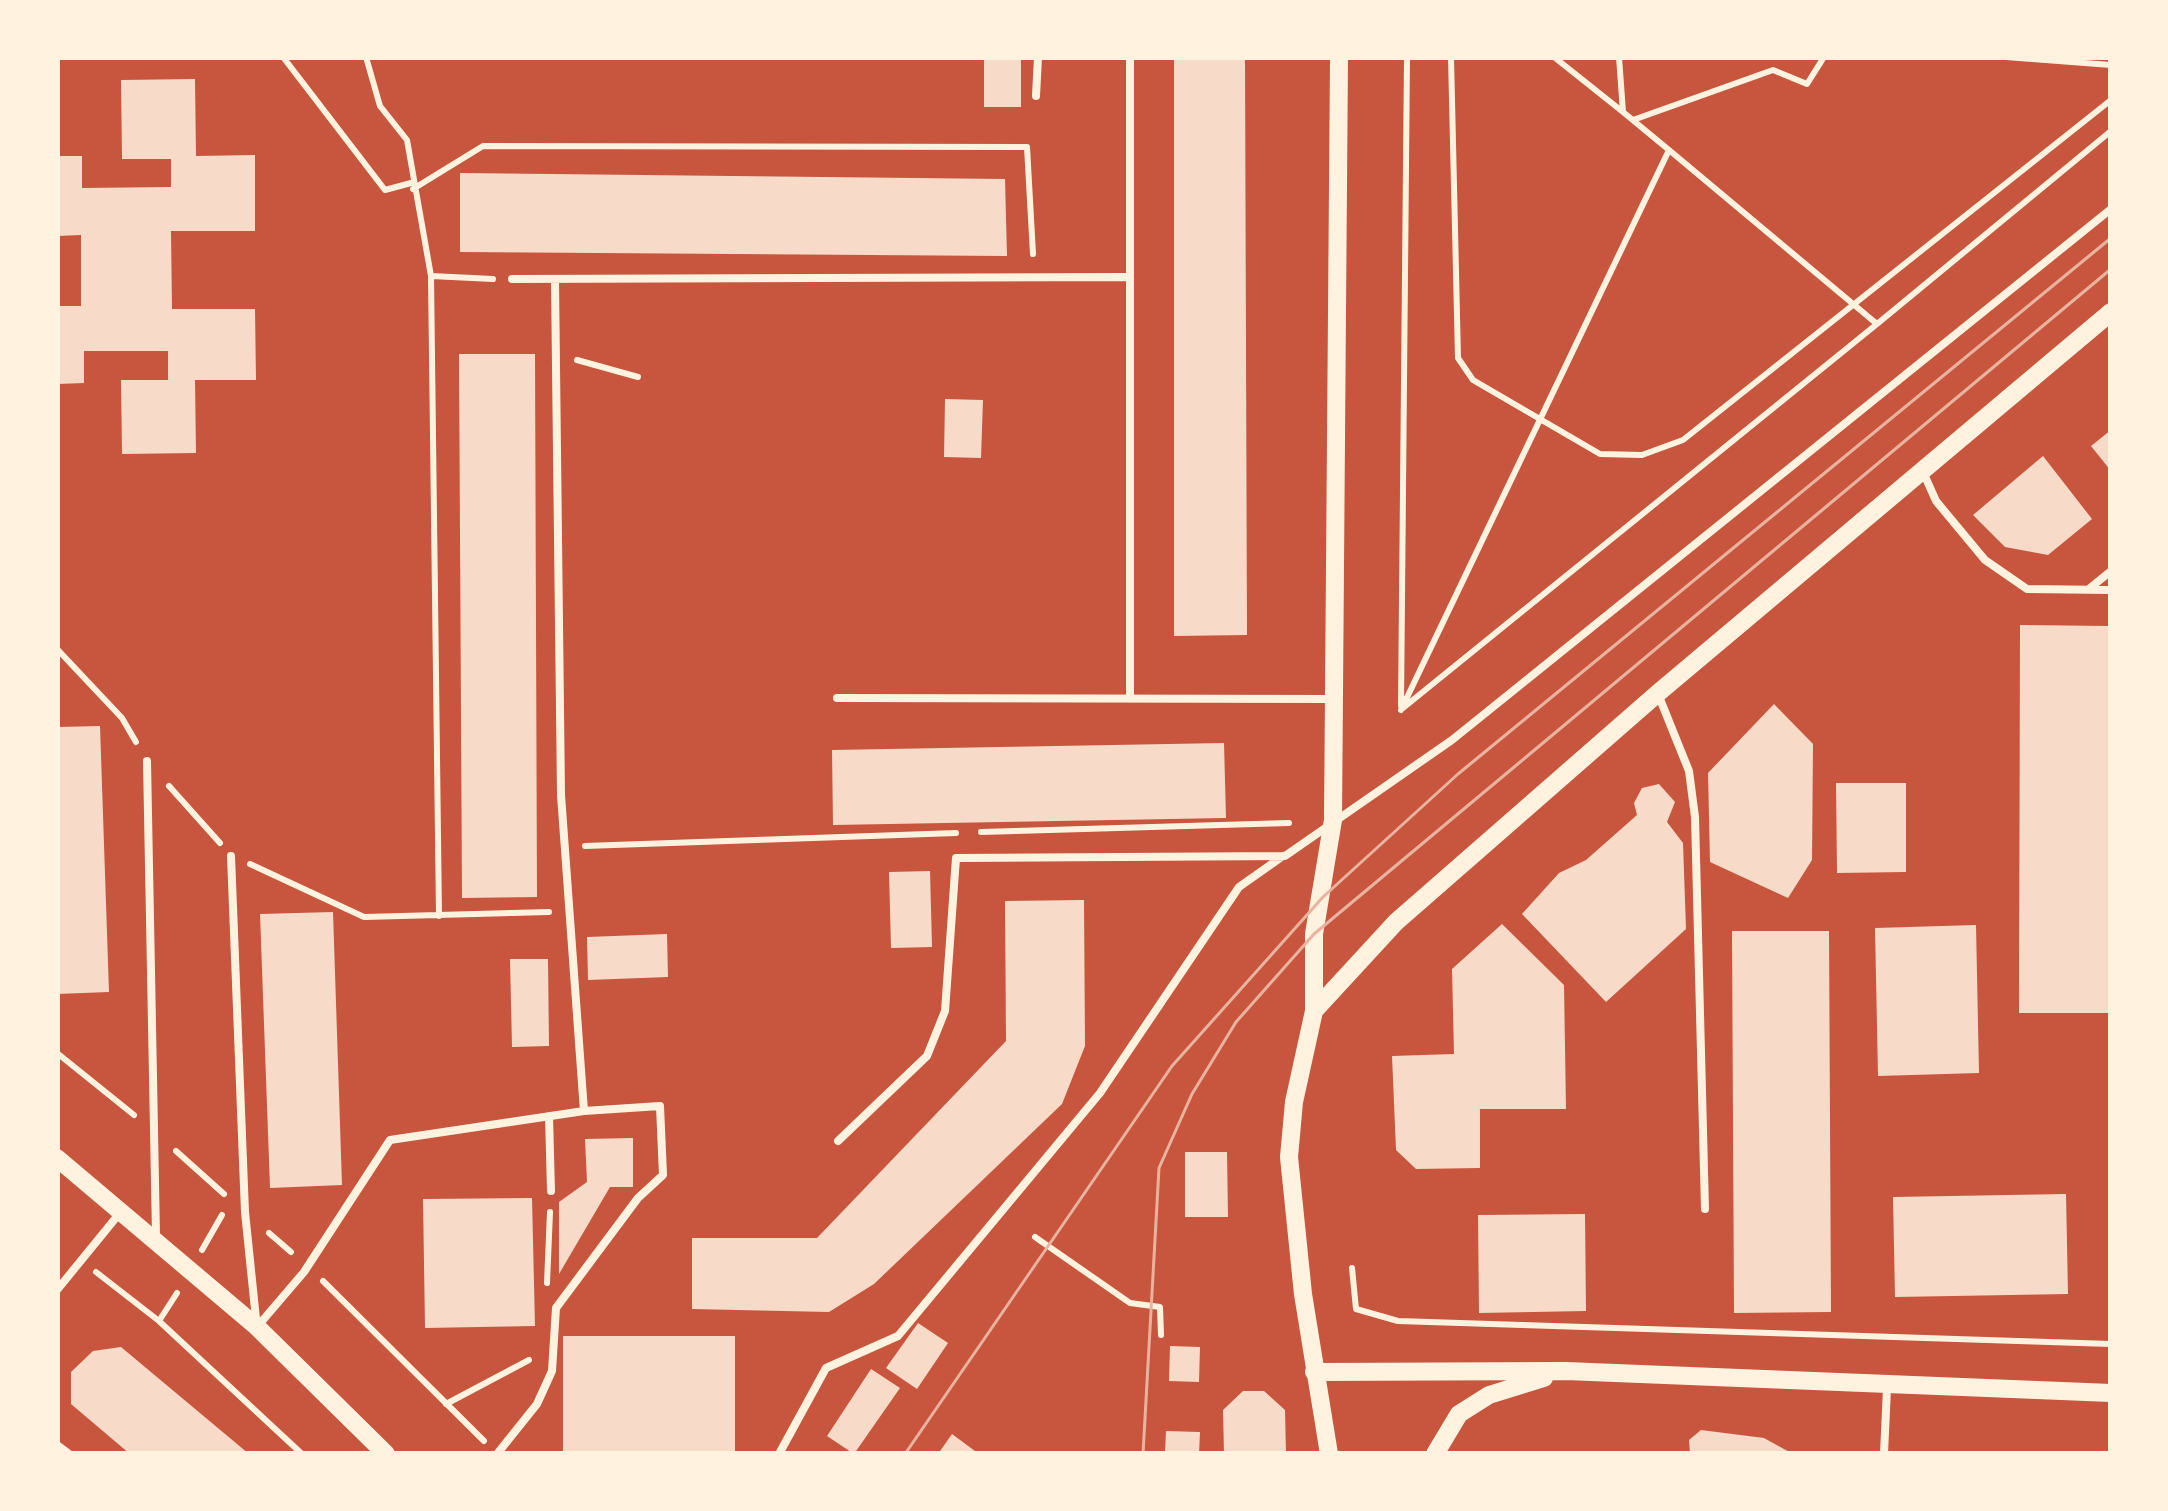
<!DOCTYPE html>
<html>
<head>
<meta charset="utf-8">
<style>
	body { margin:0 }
	#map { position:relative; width:2168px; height:1511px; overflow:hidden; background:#c8553d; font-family:"PT Sans",sans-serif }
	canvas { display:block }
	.frame { position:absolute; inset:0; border:60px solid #fff3e0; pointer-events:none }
</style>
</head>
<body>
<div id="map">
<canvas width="2168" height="1511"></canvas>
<div class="frame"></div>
</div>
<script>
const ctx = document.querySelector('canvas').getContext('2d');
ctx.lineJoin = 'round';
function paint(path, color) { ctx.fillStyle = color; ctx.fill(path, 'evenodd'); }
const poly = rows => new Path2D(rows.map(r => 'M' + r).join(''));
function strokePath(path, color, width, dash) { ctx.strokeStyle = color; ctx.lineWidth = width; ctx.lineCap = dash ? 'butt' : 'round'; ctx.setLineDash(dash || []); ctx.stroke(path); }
paint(poly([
	[984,57,1021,57,1021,107,984,107],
	[1174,57,1245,57,1247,635,1174,636],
	[195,79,196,156,255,155,255,231,171,231,172,309,255,309,256,380,195,380,196,453,122,454,121,380,168,380,168,351,84,351,84,383,57,384,57,306,81,306,81,235,57,236,57,156,82,156,82,188,171,187,171,159,122,159,121,80],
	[460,173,1005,179,1007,256,460,252],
	[459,354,535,354,537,897,462,898],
	[945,399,983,400,981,458,944,457],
	[2111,430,2111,471,2091,446],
	[2043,456,2092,519,2048,555,2005,547,1973,515],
	[2020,625,2111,626,2111,1013,2019,1013],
	[1774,704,1813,744,1812,860,1788,898,1710,862,1708,773],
	[100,726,109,992,57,994,57,727],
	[1224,743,1226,818,833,825,832,750],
	[1836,783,1906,783,1906,872,1837,873],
	[1659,784,1675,802,1667,822,1683,843,1686,929,1606,1002,1522,914,1559,873,1586,860,1637,815,1634,803,1642,788],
	[930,871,932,947,891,948,889,872],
	[1084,900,1085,1046,1062,1104,874,1284,829,1312,692,1309,692,1238,817,1238,1006,1041,1005,901],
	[333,912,342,1185,270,1188,260,914],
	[1502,924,1564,985,1566,1109,1480,1109,1480,1168,1416,1169,1396,1150,1392,1056,1454,1054,1452,969],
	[1976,925,1979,1073,1878,1076,1875,928],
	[1732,931,1829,931,1831,1312,1734,1313],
	[667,934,668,977,588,980,587,937],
	[510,959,548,959,549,1046,512,1047],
	[633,1138,633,1187,610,1187,559,1274,559,1202,587,1182,585,1139],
	[1185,1152,1227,1152,1228,1217,1185,1217],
	[2066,1194,2068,1294,1895,1297,1893,1197],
	[532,1198,535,1326,425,1328,423,1199],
	[1585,1214,1586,1311,1479,1313,1478,1215],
	[918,1323,948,1343,917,1389,886,1368],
	[563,1336,735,1336,735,1454,563,1454],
	[1170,1346,1200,1347,1199,1382,1169,1381],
	[121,1347,249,1454,130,1454,71,1404,71,1372,93,1351],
	[871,1369,900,1388,854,1454,827,1436],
	[1243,1391,1264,1391,1285,1410,1286,1454,1224,1454,1223,1410],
	[1701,1430,1764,1438,1793,1454,1690,1454,1689,1440],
	[1166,1431,1200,1432,1199,1454,1165,1454],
	[952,1434,979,1454,938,1454]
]), '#f7dbc8');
strokePath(poly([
	[283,57,385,190,411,183],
	[366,57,380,106,407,140,431,276,439,916],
	[1451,57,1458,358,1473,380,1600,454,1642,455,1683,440,2111,100],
	[1554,57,1623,112],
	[2006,57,2111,65],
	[1633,120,1773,70,1807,84,1824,57],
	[1669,150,1877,324,2111,131],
	[413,189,483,146,1027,147,1033,254],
	[431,276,493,279],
	[577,360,638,377],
	[57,649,122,718,136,742],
	[1401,706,1407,57],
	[1403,708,1877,324],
	[1401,710,1669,150,1623,112,1619,57],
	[169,786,220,843],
	[981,832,1289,823],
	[585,846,956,833],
	[250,864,364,917,549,912],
	[57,1053,134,1115],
	[176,1151,224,1194],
	[269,1233,291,1252],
	[1035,1237,1130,1303,1160,1307,1161,1335],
	[202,1250,222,1215],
	[1352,1268,1356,1309,1398,1321,2111,1344],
	[96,1272,159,1321],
	[323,1281,484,1441],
	[547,1283,550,1212],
	[177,1293,159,1321,302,1454],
	[446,1404,529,1360]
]), '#fff3e0', 6);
strokePath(poly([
	[1130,57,1130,697],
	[1036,96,1038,57],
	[512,279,1126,277],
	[1924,474,1936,501,1985,560,2027,589,2111,590],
	[2090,588,2111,571],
	[1658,694,1689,771,1695,817,1705,1209],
	[837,698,1333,699],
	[147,761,156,1235],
	[231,856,245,1212,256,1319],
	[549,1116,551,1191],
	[838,1141,927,1056,945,1011,956,858,1285,856,1452,740,2111,209],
	[57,1290,119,1214],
	[257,1327,304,1272,390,1140,584,1111,561,795,555,280],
	[57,1445,69,1454],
	[497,1454,537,1404,552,1371,556,1308,638,1198,663,1175,660,1106,584,1111],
	[779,1454,826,1368,898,1336,1100,1093,1239,887,1283,856],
	[1884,1454,1887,1388]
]), '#fff3e0', 8);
strokePath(poly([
	[1314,1011,1314,934,1333,820,1339,57],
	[57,1158,257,1327,386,1454],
	[1314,1372,1566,1371,2111,1393],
	[1329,1454,1303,1294,1289,1157,1294,1102,1314,1011,1396,922,1658,693,2111,312],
	[1435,1454,1459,1414,1489,1395,1544,1378]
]), '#fff3e0', 18);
strokePath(poly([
	[905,1454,1172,1066,1323,897,1458,774,2111,238],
	[1143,1454,1159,1168,1192,1094,1236,1022,1314,934,2111,269]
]), '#e9b49f', 3);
</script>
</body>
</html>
